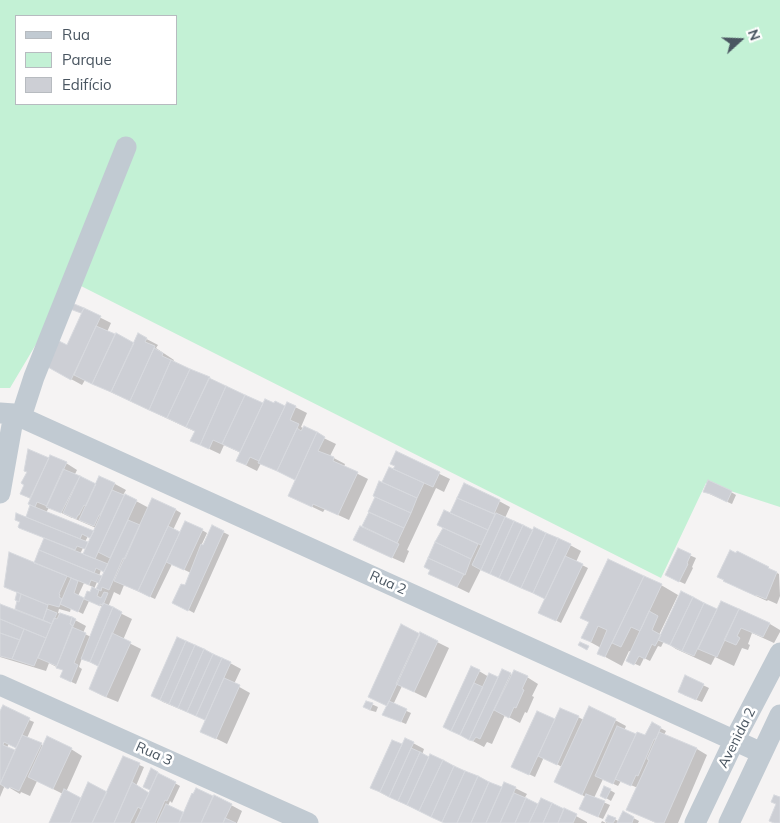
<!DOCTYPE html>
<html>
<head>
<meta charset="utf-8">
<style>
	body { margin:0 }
	#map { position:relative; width:780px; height:823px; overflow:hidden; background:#f5f3f3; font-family:Mulish,sans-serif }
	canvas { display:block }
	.legend { position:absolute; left:15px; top:15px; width:162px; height:90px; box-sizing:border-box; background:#fff; border:1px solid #b7bbc0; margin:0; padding:6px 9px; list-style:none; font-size:15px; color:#4a5661 }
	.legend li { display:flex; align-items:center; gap:10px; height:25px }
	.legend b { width:25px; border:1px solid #b7bbc0 }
	.north { position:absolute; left:715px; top:15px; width:50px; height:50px; -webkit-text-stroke:4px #fff; paint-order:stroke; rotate:70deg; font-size:14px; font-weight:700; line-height:20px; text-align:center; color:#4a5661 }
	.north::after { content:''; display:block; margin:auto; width:18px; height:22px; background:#4a5661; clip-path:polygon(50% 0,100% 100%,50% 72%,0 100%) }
</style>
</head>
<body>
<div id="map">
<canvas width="780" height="823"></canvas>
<ul class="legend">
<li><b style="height:6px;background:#c1cad2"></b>Rua</li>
<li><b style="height:14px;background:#c3f1d5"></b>Parque</li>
<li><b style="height:14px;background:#cdcfd5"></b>Edifício</li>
</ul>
<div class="north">N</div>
</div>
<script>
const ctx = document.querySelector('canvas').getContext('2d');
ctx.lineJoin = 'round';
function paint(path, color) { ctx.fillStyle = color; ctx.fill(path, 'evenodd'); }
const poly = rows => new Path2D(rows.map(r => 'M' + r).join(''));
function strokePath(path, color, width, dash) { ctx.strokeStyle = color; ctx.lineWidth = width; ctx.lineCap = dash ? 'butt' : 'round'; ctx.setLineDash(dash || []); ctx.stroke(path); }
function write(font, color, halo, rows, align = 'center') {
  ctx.font = font + ' Mulish,sans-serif'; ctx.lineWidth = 5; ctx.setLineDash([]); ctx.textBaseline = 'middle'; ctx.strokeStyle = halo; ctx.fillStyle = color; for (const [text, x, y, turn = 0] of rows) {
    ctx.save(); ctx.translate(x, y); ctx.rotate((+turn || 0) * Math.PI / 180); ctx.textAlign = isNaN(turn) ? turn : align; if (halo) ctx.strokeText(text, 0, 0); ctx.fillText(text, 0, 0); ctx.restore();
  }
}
paint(poly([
	[0,0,780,0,780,507,706,483,661,578,73,282,10,388,0,388],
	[16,16,176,16,176,104,16,104]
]), '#c3f1d5');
paint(poly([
	[73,304,111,323,107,332,134,345,139,335,158,345,156,348,174,360,173,362,209,378,263,405,274,405,276,403,285,407,287,403,307,413,301,427,336,444,330,456,345,464,344,467,368,479,349,520,325,509,323,512,300,501,296,480,261,463,257,471,249,467,238,461,241,453,224,445,220,454,203,446,192,440,196,432,85,380,82,385,58,372,67,346,83,314,76,311],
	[396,453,450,479,444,492,436,488,407,550,409,551,404,563,366,546,363,528,389,468,394,470,396,466],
	[49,459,66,463,77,470,74,476,96,486,100,477,115,484,126,490,123,495,136,501,149,508,176,510,181,513,173,530,180,533,202,530,207,533,201,546,204,547,213,527,229,535,194,613,174,602,186,587,191,573,172,564,155,599,124,585,120,595,114,592,108,607,132,619,123,640,141,649,118,702,101,695,90,689,100,667,82,658,79,667,82,669,76,684,67,680,64,671,49,663,46,671,0,657,0,605,15,611,19,601,16,599,35,564,46,538,26,518,31,505,31,499,21,494],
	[49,507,72,518,73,518,96,528,94,532,46,513],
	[88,536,91,538,89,544,85,542],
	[83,548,86,549,83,555,80,554],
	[101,570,105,572,103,578,99,576],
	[97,582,100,583,97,590,94,589],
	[84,583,93,587,91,594,85,599,78,596],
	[89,601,103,607,91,637,83,633,86,626,75,620,58,613,59,609,70,612,71,608,83,614],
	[705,492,731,492,736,495,732,504],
	[499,501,510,507,505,518,533,531,570,545,581,551,576,562,588,568,561,623,545,615,546,599,481,569,469,593,430,574,431,570,425,567,450,515],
	[678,550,696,558,692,567,693,568,685,584,672,578],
	[737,553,779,574,780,596,777,604,768,600,767,601,736,587],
	[609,560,661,585,678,595,659,635,661,636,682,593,718,610,721,602,770,624,780,630,780,632,774,643,752,633,748,644,750,645,748,650,742,648,734,666,715,657,711,665,676,649,664,641,661,647,658,646,650,661,644,658,640,666,633,663,632,652,629,651,622,666,598,653,601,648,583,638,590,622],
	[421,634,449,648,426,698,402,686,393,705,411,713,406,724,389,717,388,706,374,699],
	[230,663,241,669,234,684,250,693,227,744,213,737,206,720,163,702,152,695],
	[503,670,512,675,527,677,538,684,532,696,534,697,527,713,525,712,520,723,505,715,492,744,487,742,484,747,444,726,479,671,489,677,490,675,498,679],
	[686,677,709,688,702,702,684,695],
	[367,702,378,707,376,712,369,710],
	[0,714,29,720,34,722,27,738,44,746,71,749,82,756,66,792,82,799,107,793,123,758,144,767,136,786,149,795,151,790,145,786,152,770,180,786,172,803,170,801,168,806,184,814,196,789,214,798,231,805,242,811,237,823,50,823,63,794,37,781,30,796,21,792,20,794,5,785,0,797],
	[9,743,18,747,16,752,7,748],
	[578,717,584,720,615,720,626,726,624,731,636,736,646,737,653,724,666,731,664,735,697,749,707,755,678,823,656,823,639,815,628,809,638,788,621,781,618,786,603,779,594,798,610,805,602,821,606,823,609,816,620,822,624,813,639,821,638,823,601,823,603,819,586,812,586,797,566,787,562,767,544,757,535,777,518,769,556,721],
	[393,742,402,746,413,743,424,749,422,755,502,789,505,783,527,794,524,799,538,806,541,800,576,816,587,822,587,823,445,823,383,794,372,788],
	[610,790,615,793,611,801,606,798]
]), '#0003');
const building = poly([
	[72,303,84,308,81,313,70,309,72,303],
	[84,308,101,316,71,380,46,366,57,340,67,345,84,308],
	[96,326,115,334,92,384,74,375,96,326],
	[116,333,134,343,111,392,92,384,116,333],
	[138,333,147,338,145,342,155,346,130,401,111,392,138,333],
	[154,348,163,353,162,356,171,360,149,410,130,401,154,348],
	[171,360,190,369,167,418,149,410,171,360],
	[190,369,210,377,186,427,167,418,190,369],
	[209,378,226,386,200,445,190,441,195,431,186,427,209,378],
	[226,386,245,395,222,444,213,440,209,449,200,445,226,386],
	[245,395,263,403,240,452,222,444,245,395],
	[265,399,274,403,275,401,285,406,259,461,250,457,246,465,236,461,265,399],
	[287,402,296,406,290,420,299,424,277,471,258,463,287,402],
	[304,426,317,432,295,480,277,471,297,428,301,431,304,426],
	[317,432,325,437,318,451,334,457,333,461,358,472,338,515,313,504,312,507,288,496,317,432],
	[28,449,49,458,30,498,20,494,24,485,21,483,27,472,24,471,28,449],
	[396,451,440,472,433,487,393,469,395,466,390,464,396,451],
	[50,455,67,462,47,506,37,502,35,507,28,504,50,455],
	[389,467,424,483,417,498,382,482,389,467],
	[63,469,80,476,61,513,46,507,63,469],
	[80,476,96,484,86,506,84,505,79,515,78,515,76,519,63,513,80,476],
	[99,476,115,483,100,515,99,515,94,526,79,520,99,476],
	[708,480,732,491,727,502,711,494,703,492,708,480],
	[379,481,417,498,411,513,373,496,379,481],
	[464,483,500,500,494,514,457,498,464,483],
	[112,490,124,495,95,559,83,554,112,490],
	[125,494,137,500,110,558,98,552,125,494],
	[375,497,411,513,404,528,368,512,375,497],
	[152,498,176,509,138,591,114,581,152,498],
	[457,498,495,514,488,530,450,513,457,498],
	[30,505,35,507,94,531,90,538,82,534,80,539,78,538,26,517,30,505],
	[444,510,488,530,481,545,437,525,444,510],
	[369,512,404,528,397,543,362,526,369,512],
	[16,513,80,539,88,542,85,549,77,546,75,550,19,528,18,527,20,522,15,520,16,513],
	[496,513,505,517,481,570,472,565,496,513],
	[505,517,514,521,490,574,481,570,505,517],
	[128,520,140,525,125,559,123,558,109,590,102,587,101,591,99,590,96,589,128,520],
	[185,521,203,529,184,570,166,562,185,521],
	[514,521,523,525,499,578,490,574,514,521],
	[212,525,224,531,188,611,172,603,181,584,185,585,201,544,203,545,212,525],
	[523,525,533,530,508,582,499,578,523,525],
	[168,526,180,532,150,597,138,591,168,526],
	[360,526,399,544,392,558,353,540,360,526],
	[534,527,546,533,521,588,508,582,534,527],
	[443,528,478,544,471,559,435,542,443,528],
	[546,533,558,538,533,593,521,588,546,533],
	[44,538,108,564,104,572,96,568,94,573,39,550,44,538],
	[558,538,571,544,545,599,533,593,558,538],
	[435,542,471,559,465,575,428,558,435,542],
	[678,548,691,554,687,563,688,564,679,582,665,575,678,548],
	[39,550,102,576,99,583,91,580,89,585,34,563,39,550],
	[730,550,736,553,737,551,769,567,768,568,777,572,766,599,756,595,756,596,723,581,724,580,717,577,730,550],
	[9,552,67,576,59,594,60,595,59,597,62,599,59,607,48,604,48,605,4,587,9,552],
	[565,556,583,564,556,621,538,613,565,556],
	[428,558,464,574,457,587,428,574,430,570,424,567,428,558],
	[608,559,644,576,605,657,597,654,607,630,598,626,591,642,581,638,589,622,580,618,608,559],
	[644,576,662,584,640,631,631,627,621,647,612,643,644,576],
	[71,578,78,581,74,593,84,598,78,612,60,604,71,578],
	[92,587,99,590,97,596,101,598,104,592,108,593,103,605,100,604,100,606,84,599,87,591,90,592,92,587],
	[681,591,693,597,670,645,658,640,681,591],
	[17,592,21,594,19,602,15,600,17,592],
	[21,594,48,605,43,620,15,609,17,601,19,602,21,594],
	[693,597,704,603,682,651,670,645,693,597],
	[721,601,739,609,717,657,698,649,721,601],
	[103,603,113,607,90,662,81,659,103,603],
	[704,603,717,609,694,656,682,651,704,603],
	[0,604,52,624,46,638,0,619,0,604],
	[113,607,122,612,98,666,90,662,113,607],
	[47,609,57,613,52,624,43,620,47,609],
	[739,609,770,623,763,637,741,628,737,636,740,638,736,645,724,640,739,609],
	[649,611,658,616,652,630,661,635,655,646,652,644,645,659,639,656,634,665,626,661,649,611],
	[60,613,72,617,70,624,73,626,57,666,38,658,54,618,57,619,60,613],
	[72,617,76,619,73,626,70,624,72,617],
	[0,619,24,629,20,640,0,633,0,619],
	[401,624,420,634,387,706,368,697,401,624],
	[72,627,86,633,74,663,78,665,71,682,60,677,63,670,56,668,72,627],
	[24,629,46,638,34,666,12,659,24,629],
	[420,632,438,641,414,692,396,684,420,632],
	[0,633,20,640,12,659,0,656,0,633],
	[112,633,131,642,106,697,89,689,112,633],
	[177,637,186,641,160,700,151,696,177,637],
	[186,641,195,645,169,704,160,700,186,641],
	[580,642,589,646,587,650,578,645,580,642],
	[195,645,204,649,178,708,169,704,195,645],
	[204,649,213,654,187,712,178,708,204,649],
	[213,654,222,658,196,716,187,712,213,654],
	[222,658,231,662,205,720,196,716,222,658],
	[471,666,480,670,451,731,443,727,471,666],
	[502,669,511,673,480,739,476,737,473,741,469,740,502,669],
	[514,670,528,676,522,689,524,690,516,708,514,707,509,718,494,710,514,670],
	[489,673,498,677,469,740,460,735,489,673],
	[685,675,704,684,696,700,678,692,685,675],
	[224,678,240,685,216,739,200,732,224,678],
	[474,683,483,687,460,735,451,731,474,683],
	[366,701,373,703,370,710,363,707,366,701],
	[389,701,407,709,401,722,382,715,389,701],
	[3,705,30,718,16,748,4,742,3,745,15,750,0,784,0,711,3,705],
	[589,706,616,719,582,795,554,782,589,706],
	[560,708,579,716,557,765,538,756,560,708],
	[537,711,555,719,529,775,511,767,537,711],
	[652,722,661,727,656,739,654,739,638,776,636,775,631,786,615,779,637,732,645,735,652,722],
	[617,726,636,734,613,784,595,776,617,726],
	[659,732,697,748,664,823,657,823,626,810,649,760,647,759,659,732],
	[22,735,42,743,19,791,10,787,8,789,0,784,22,735],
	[47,736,72,748,53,789,28,777,47,736],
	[405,738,414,742,389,797,380,792,405,738],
	[392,740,402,744,380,792,370,788,392,740],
	[411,748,420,752,398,801,389,797,411,748],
	[420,752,429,757,407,805,398,801,420,752],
	[430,754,443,760,419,811,407,805,430,754],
	[123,756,140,763,114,823,92,823,123,756],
	[443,760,454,766,431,817,419,811,443,760],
	[454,766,465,771,442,822,431,817,454,766],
	[151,768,158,772,150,790,143,787,151,768],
	[465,771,478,776,457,823,445,823,442,822,465,771],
	[158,773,176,782,167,801,165,800,155,823,135,823,158,773],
	[478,776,489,782,471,823,457,823,478,776],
	[88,782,107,792,92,823,70,823,88,782],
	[132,782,149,793,141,809,138,807,130,823,114,823,132,782],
	[489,782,502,787,486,823,471,823,489,782],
	[504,782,516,787,500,823,486,823,504,782],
	[604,786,611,789,606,799,600,796,604,786],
	[196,788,213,796,201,823,179,823,192,793,193,794,196,788],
	[64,789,81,798,70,823,49,823,64,789],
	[514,793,526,798,515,823,500,823,514,793],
	[586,794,605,801,598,817,579,809,586,794],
	[214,795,232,804,223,823,201,823,214,795],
	[774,795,780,797,780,823,774,823,769,821,776,804,771,802,774,795],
	[526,798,538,804,529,823,515,823,526,798],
	[541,798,552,803,543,823,529,823,541,798],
	[552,803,564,809,558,823,543,823,552,803],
	[166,804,183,812,179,823,157,823,166,804],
	[564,808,577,814,573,823,558,823,564,808],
	[623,811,634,817,632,823,617,823,623,811],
	[608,815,616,818,613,823,609,823,605,821,608,815],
	[225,818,236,823,223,823,225,818]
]);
paint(building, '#cdcfd5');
strokePath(building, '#d7d9de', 1);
strokePath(poly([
	[0,413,14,414,762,753],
	[21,417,34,377,126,147],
	[0,493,14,414],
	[0,685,308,823],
	[695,823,734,741,780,653],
	[729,823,780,715]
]), '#c1cad2', 21);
write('14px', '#4a5661', '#fff', [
	["Rua 2",388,583,24],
	["Avenida 2",737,738,-63],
	["Rua 3",154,754,24]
]);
</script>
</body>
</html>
